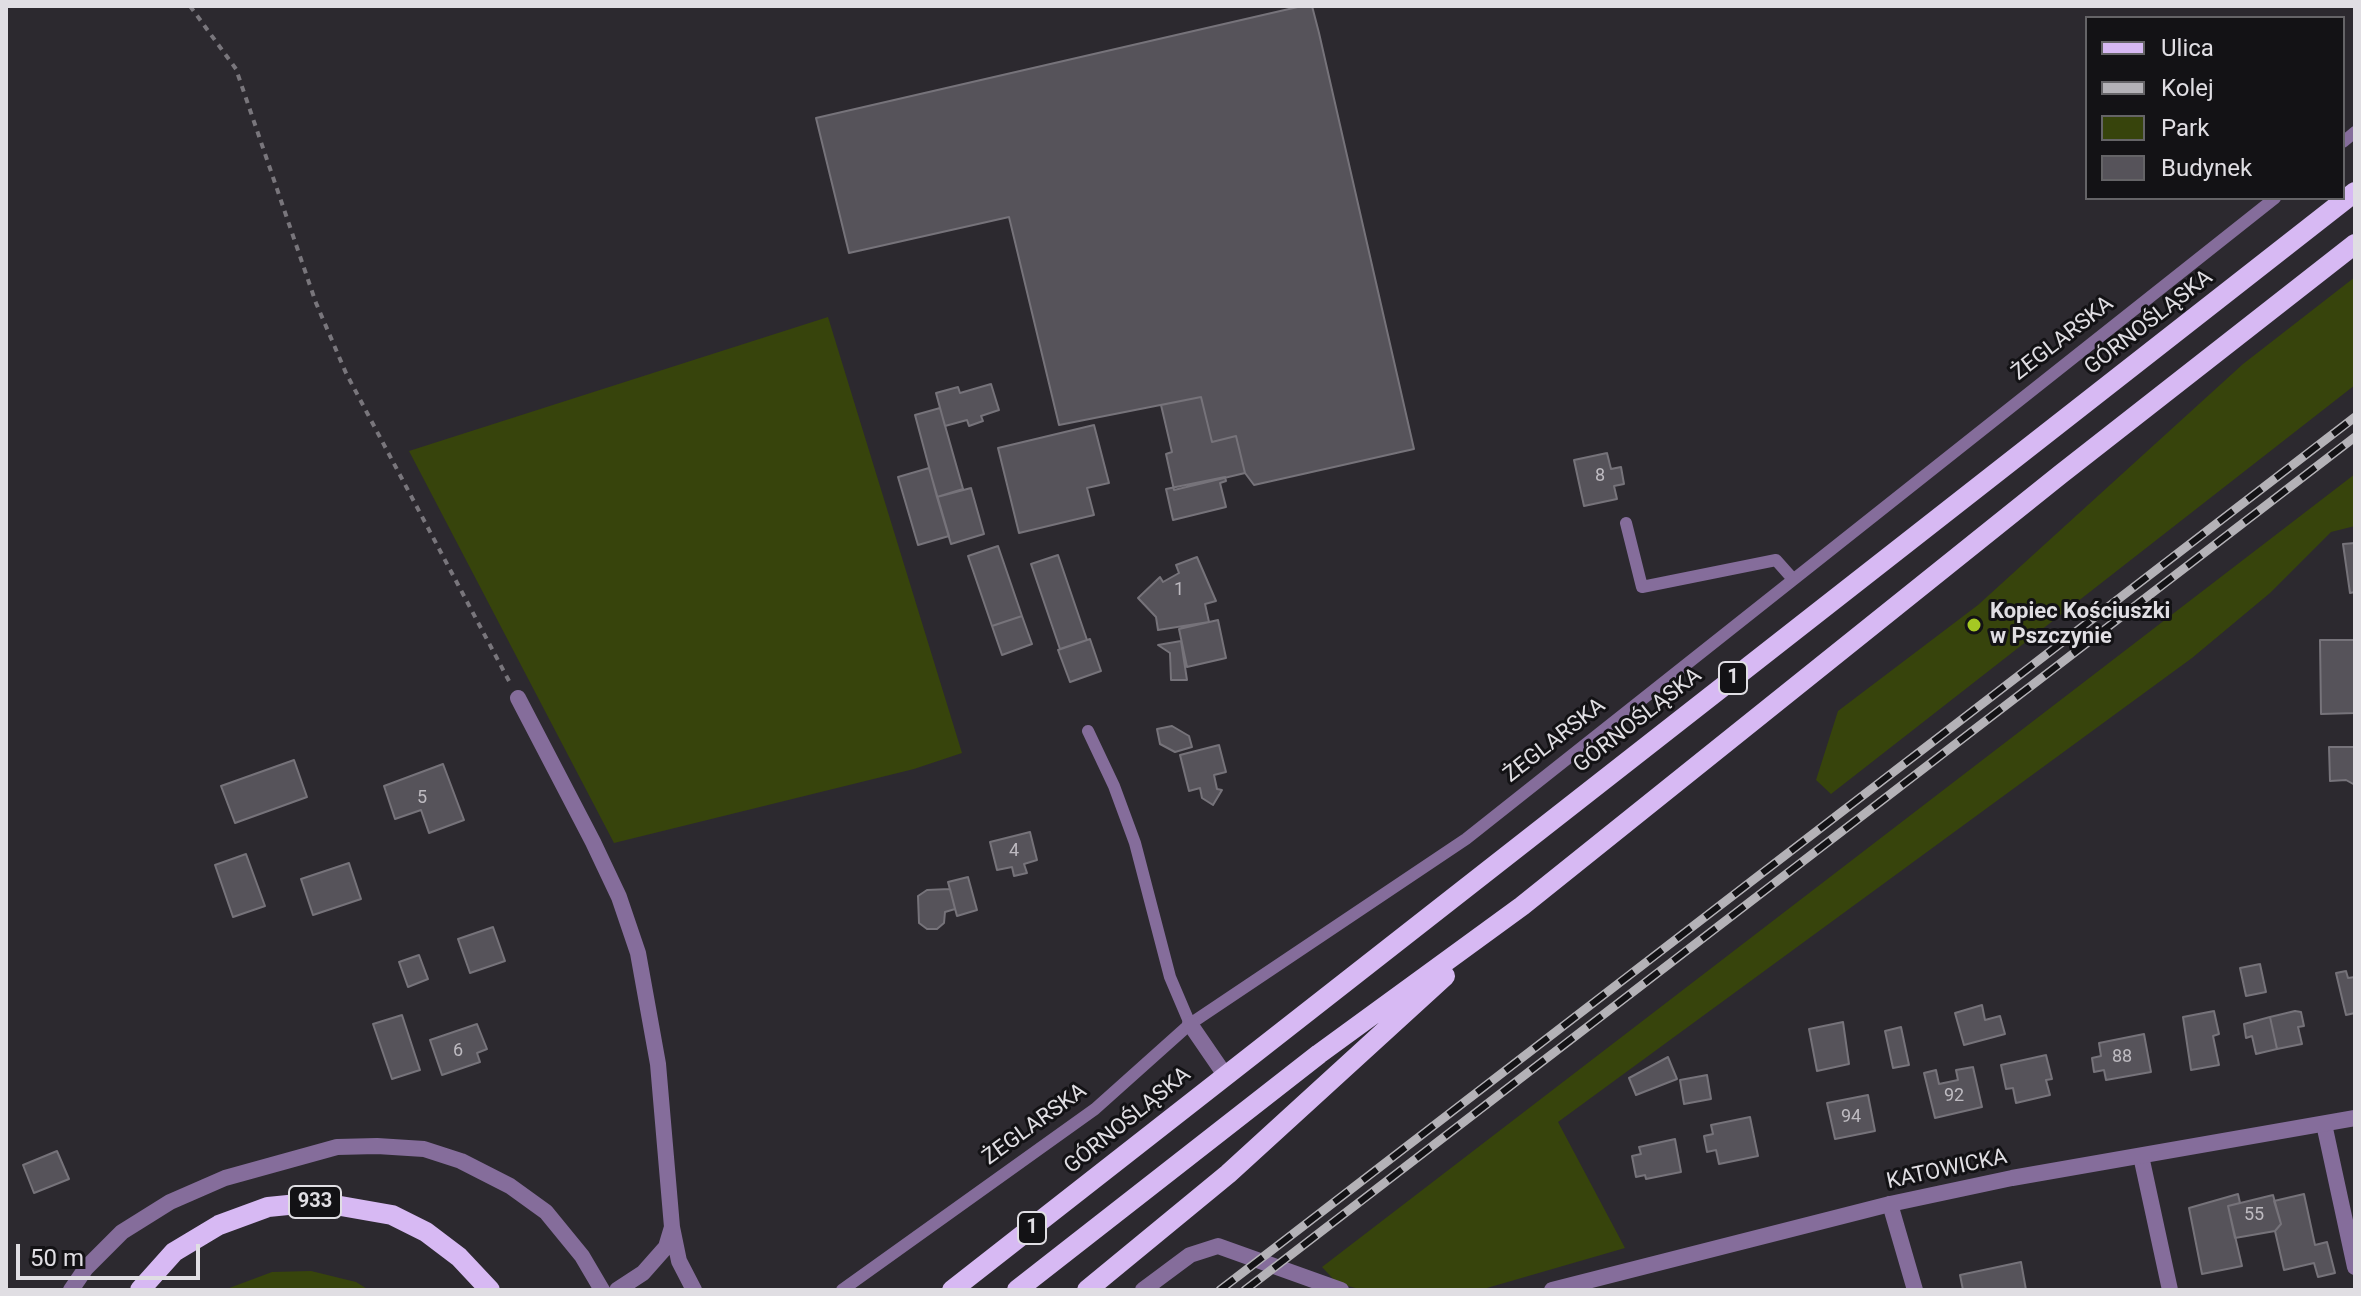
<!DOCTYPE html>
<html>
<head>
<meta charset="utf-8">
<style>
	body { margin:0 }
	#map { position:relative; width:2361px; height:1296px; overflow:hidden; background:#2c292f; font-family:Roboto,sans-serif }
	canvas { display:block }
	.frame { position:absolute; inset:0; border:8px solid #e0dee3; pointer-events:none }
	.legend { position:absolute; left:2085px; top:16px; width:260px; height:184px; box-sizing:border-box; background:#131215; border:2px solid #656467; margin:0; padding:10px 14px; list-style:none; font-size:24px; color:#e0dee3 }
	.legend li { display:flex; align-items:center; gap:16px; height:40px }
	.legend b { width:40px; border:2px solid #656467 }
	.scale { position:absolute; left:16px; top:1244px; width:184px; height:36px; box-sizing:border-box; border:4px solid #e0dee3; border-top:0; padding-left:10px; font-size:24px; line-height:28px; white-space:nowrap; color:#e0dee3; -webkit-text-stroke:6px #131215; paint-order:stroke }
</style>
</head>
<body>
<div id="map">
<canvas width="2361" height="1296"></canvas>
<div class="frame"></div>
<ul class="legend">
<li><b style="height:10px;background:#d7b9f3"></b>Ulica</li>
<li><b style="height:10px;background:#b4b2b7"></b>Kolej</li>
<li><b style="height:22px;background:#37440c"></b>Park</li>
<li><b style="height:22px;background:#56535a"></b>Budynek</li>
</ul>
<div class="scale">50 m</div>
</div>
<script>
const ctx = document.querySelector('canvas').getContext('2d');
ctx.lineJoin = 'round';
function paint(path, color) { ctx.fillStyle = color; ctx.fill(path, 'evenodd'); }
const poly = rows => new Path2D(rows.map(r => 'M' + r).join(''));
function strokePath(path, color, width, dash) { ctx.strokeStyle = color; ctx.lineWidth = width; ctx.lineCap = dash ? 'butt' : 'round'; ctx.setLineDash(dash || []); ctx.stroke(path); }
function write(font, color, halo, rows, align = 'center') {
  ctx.font = font + ' Roboto,sans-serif'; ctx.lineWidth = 6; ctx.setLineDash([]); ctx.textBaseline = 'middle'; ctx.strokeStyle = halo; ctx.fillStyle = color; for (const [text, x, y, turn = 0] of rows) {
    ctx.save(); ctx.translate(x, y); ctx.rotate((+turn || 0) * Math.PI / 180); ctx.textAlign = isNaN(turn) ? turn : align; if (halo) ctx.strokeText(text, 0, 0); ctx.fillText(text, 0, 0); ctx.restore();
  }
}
paint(poly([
	[2355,277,2355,385,1831,794,1816,780,1838,711,1978,605,2243,364],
	[828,317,962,753,914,769,614,843,409,451],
	[2355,474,2355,526,2331,532,2270,593,2192,658,1558,1122,1625,1248,1480,1290,1363,1290,1337,1283,1322,1267],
	[311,1271,356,1282,369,1290,224,1290,272,1272]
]), '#37440c');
const building = poly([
	[1302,6,1312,6,1319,33,1414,449,1254,485,1245,473,1236,436,1212,442,1201,397,1059,425,1009,217,849,253,816,118,1302,6],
	[991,384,999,410,981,416,983,421,969,426,967,420,945,426,936,393,958,387,960,393,991,384],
	[1201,397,1212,442,1236,436,1245,473,1174,490,1166,454,1172,452,1161,405,1201,397],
	[940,408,963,489,937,497,915,415,940,408],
	[1094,425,1109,483,1087,488,1094,515,1019,533,998,448,1094,425],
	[1607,453,1611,469,1621,467,1624,484,1614,486,1617,499,1584,506,1574,460,1607,453],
	[929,468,949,536,918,545,898,477,929,468],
	[1225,477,1226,481,1220,483,1226,507,1173,520,1166,489,1225,477],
	[971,488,984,534,951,544,937,497,971,488],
	[2355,543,2355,592,2350,593,2343,544,2355,543],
	[998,546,1022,616,992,626,968,556,998,546],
	[1058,555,1087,640,1060,649,1031,564,1058,555],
	[1197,557,1216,601,1205,604,1209,622,1158,630,1156,617,1138,598,1160,577,1163,582,1179,573,1176,565,1197,557],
	[1022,616,1032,644,1002,655,992,626,1022,616],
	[1218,620,1226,658,1187,667,1179,629,1218,620],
	[1090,639,1101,671,1070,682,1058,650,1090,639],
	[2320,640,2355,640,2355,713,2321,714,2320,640],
	[1181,641,1187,680,1171,680,1170,653,1158,645,1181,641],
	[1172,726,1189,736,1192,747,1175,752,1160,744,1157,729,1172,726],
	[1219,745,1226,772,1214,775,1217,789,1222,790,1213,805,1202,798,1200,788,1189,791,1180,755,1219,745],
	[2329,747,2355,747,2355,785,2346,780,2330,781,2329,747],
	[294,760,307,797,235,823,221,786,294,760],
	[443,764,464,820,429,833,421,810,395,819,384,786,443,764],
	[1030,832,1037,860,1024,864,1027,873,1014,876,1012,867,997,870,990,842,1030,832],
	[246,854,265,906,233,917,215,865,246,854],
	[349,863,361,899,313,915,301,879,349,863],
	[968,877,977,910,957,916,948,882,968,877],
	[950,889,955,909,945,912,944,923,937,929,927,929,919,923,918,896,927,890,950,889],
	[493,927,505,961,470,973,458,939,493,927],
	[419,955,428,979,408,987,399,962,419,955],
	[2260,964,2266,992,2246,996,2240,968,2260,964],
	[2346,971,2348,978,2355,977,2355,1013,2346,1015,2336,973,2346,971],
	[1982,1005,1985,1020,2000,1016,2005,1034,1964,1045,1955,1013,1982,1005],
	[2214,1011,2219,1034,2213,1036,2219,1065,2191,1070,2183,1017,2214,1011],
	[2295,1011,2301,1012,2304,1026,2298,1027,2302,1044,2277,1049,2270,1017,2295,1011],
	[402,1015,420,1070,392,1079,373,1024,402,1015],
	[2270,1017,2277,1049,2256,1054,2252,1036,2246,1038,2244,1024,2270,1017],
	[1843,1022,1849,1064,1817,1071,1809,1029,1843,1022],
	[477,1024,487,1049,477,1053,480,1062,442,1075,430,1040,477,1024],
	[1901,1027,1909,1065,1893,1068,1885,1031,1901,1027],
	[2144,1034,2151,1072,2106,1080,2104,1070,2094,1072,2092,1058,2101,1056,2099,1043,2144,1034],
	[2046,1055,2052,1079,2046,1080,2050,1095,2016,1103,2013,1088,2006,1089,2001,1065,2046,1055],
	[1668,1057,1677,1079,1636,1095,1629,1078,1668,1057],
	[1973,1067,1982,1107,1935,1118,1924,1073,1936,1070,1939,1084,1958,1080,1956,1070,1973,1067],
	[1707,1075,1711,1099,1684,1104,1680,1080,1707,1075],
	[1868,1095,1875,1131,1835,1139,1827,1103,1868,1095],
	[1750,1117,1758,1156,1719,1164,1716,1150,1707,1152,1704,1136,1713,1134,1711,1125,1750,1117],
	[1675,1139,1681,1172,1646,1179,1645,1175,1636,1177,1632,1156,1641,1154,1639,1147,1675,1139],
	[57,1151,69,1179,34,1193,23,1165,57,1151],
	[2238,1194,2240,1203,2228,1206,2242,1266,2202,1274,2189,1208,2238,1194],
	[2304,1194,2315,1245,2327,1242,2335,1273,2318,1277,2314,1263,2284,1270,2275,1231,2281,1224,2274,1201,2304,1194],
	[2273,1195,2281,1224,2275,1231,2235,1238,2228,1206,2273,1195],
	[2021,1262,2026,1290,1963,1290,1960,1275,2021,1262]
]);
paint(building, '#56535a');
strokePath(building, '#76737a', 2);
strokePath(poly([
	[190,6,236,69,316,303,346,373,509,681]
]), '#79767c', 4, [6, 6]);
strokePath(poly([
	[2343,142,2355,132],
	[1626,523,1642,587,1776,560,1792,578],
	[1088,731,1114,786,1135,843,1170,977,1190,1024],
	[842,1290,1095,1109,1190,1024,1466,839,2275,198]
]), '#856d9b', 12);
strokePath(poly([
	[518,698,593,842,619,897,638,953,658,1064,672,1227,679,1261,694,1290],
	[1190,1024,1225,1075],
	[2324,1124,2355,1267],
	[2141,1156,2170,1290],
	[1890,1204,1915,1290],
	[71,1290,86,1268,122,1232,170,1202,225,1178,337,1147,377,1146,424,1149,461,1161,510,1186,546,1212,582,1256,602,1290],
	[617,1290,643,1273,666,1247,672,1227]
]), '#856d9b', 16);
strokePath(poly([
	[1143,1290,1190,1255,1218,1246,1341,1290],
	[1552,1290,1890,1204,2012,1178,2355,1118]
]), '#856d9b', 16);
strokePath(poly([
	[140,1290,174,1252,219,1225,268,1207,318,1202,392,1215,426,1232,459,1257,490,1290],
	[952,1290,2355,192],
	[1017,1290,1319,1054,1522,906,2061,474,2355,244],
	[1087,1290,1228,1174,1445,976]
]), '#d7b9f3', 20);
const rail = poly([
	[1220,1290,2355,417],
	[1245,1290,2355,437]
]);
strokePath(rail, '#b4b2b7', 9);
strokePath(rail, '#131215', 6, [18]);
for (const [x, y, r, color] of [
	[1974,625,8,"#a5c823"]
]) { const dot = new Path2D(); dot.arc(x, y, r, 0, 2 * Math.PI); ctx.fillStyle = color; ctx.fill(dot); strokePath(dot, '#131215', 3); }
write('18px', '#bebbc1', null, [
	["8",1600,476],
	["1",1179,590],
	["5",422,798],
	["4",1014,851],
	["6",458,1051],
	["88",2122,1057],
	["92",1954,1096],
	["94",1851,1117],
	["55",2254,1215]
]);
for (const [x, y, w] of [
	[1733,678,28],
	[315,1202,52],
	[1032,1228,28]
]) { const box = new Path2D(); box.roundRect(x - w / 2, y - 16, w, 32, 6); ctx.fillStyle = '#131215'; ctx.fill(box); strokePath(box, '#e0dee3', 2); }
write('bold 20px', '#e0dee3', null, [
	["1",1733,678],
	["933",315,1202],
	["1",1032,1228]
]);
write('22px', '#e0dee3', '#131215', [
	["GÓRNOŚLĄSKA",2149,323,-38],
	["ŻEGLARSKA",2063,339,-38],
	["GÓRNOŚLĄSKA",1638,721,-38],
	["ŻEGLARSKA",1555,741,-38],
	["GÓRNOŚLĄSKA",1128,1121,-39],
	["ŻEGLARSKA",1035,1125,-36],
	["KATOWICKA",1947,1170,-12]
]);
write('bold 22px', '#e0dee3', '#131215', [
	["Kopiec Kościuszki",1990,612],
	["w Pszczynie",1990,637]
], 'left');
</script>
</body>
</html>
